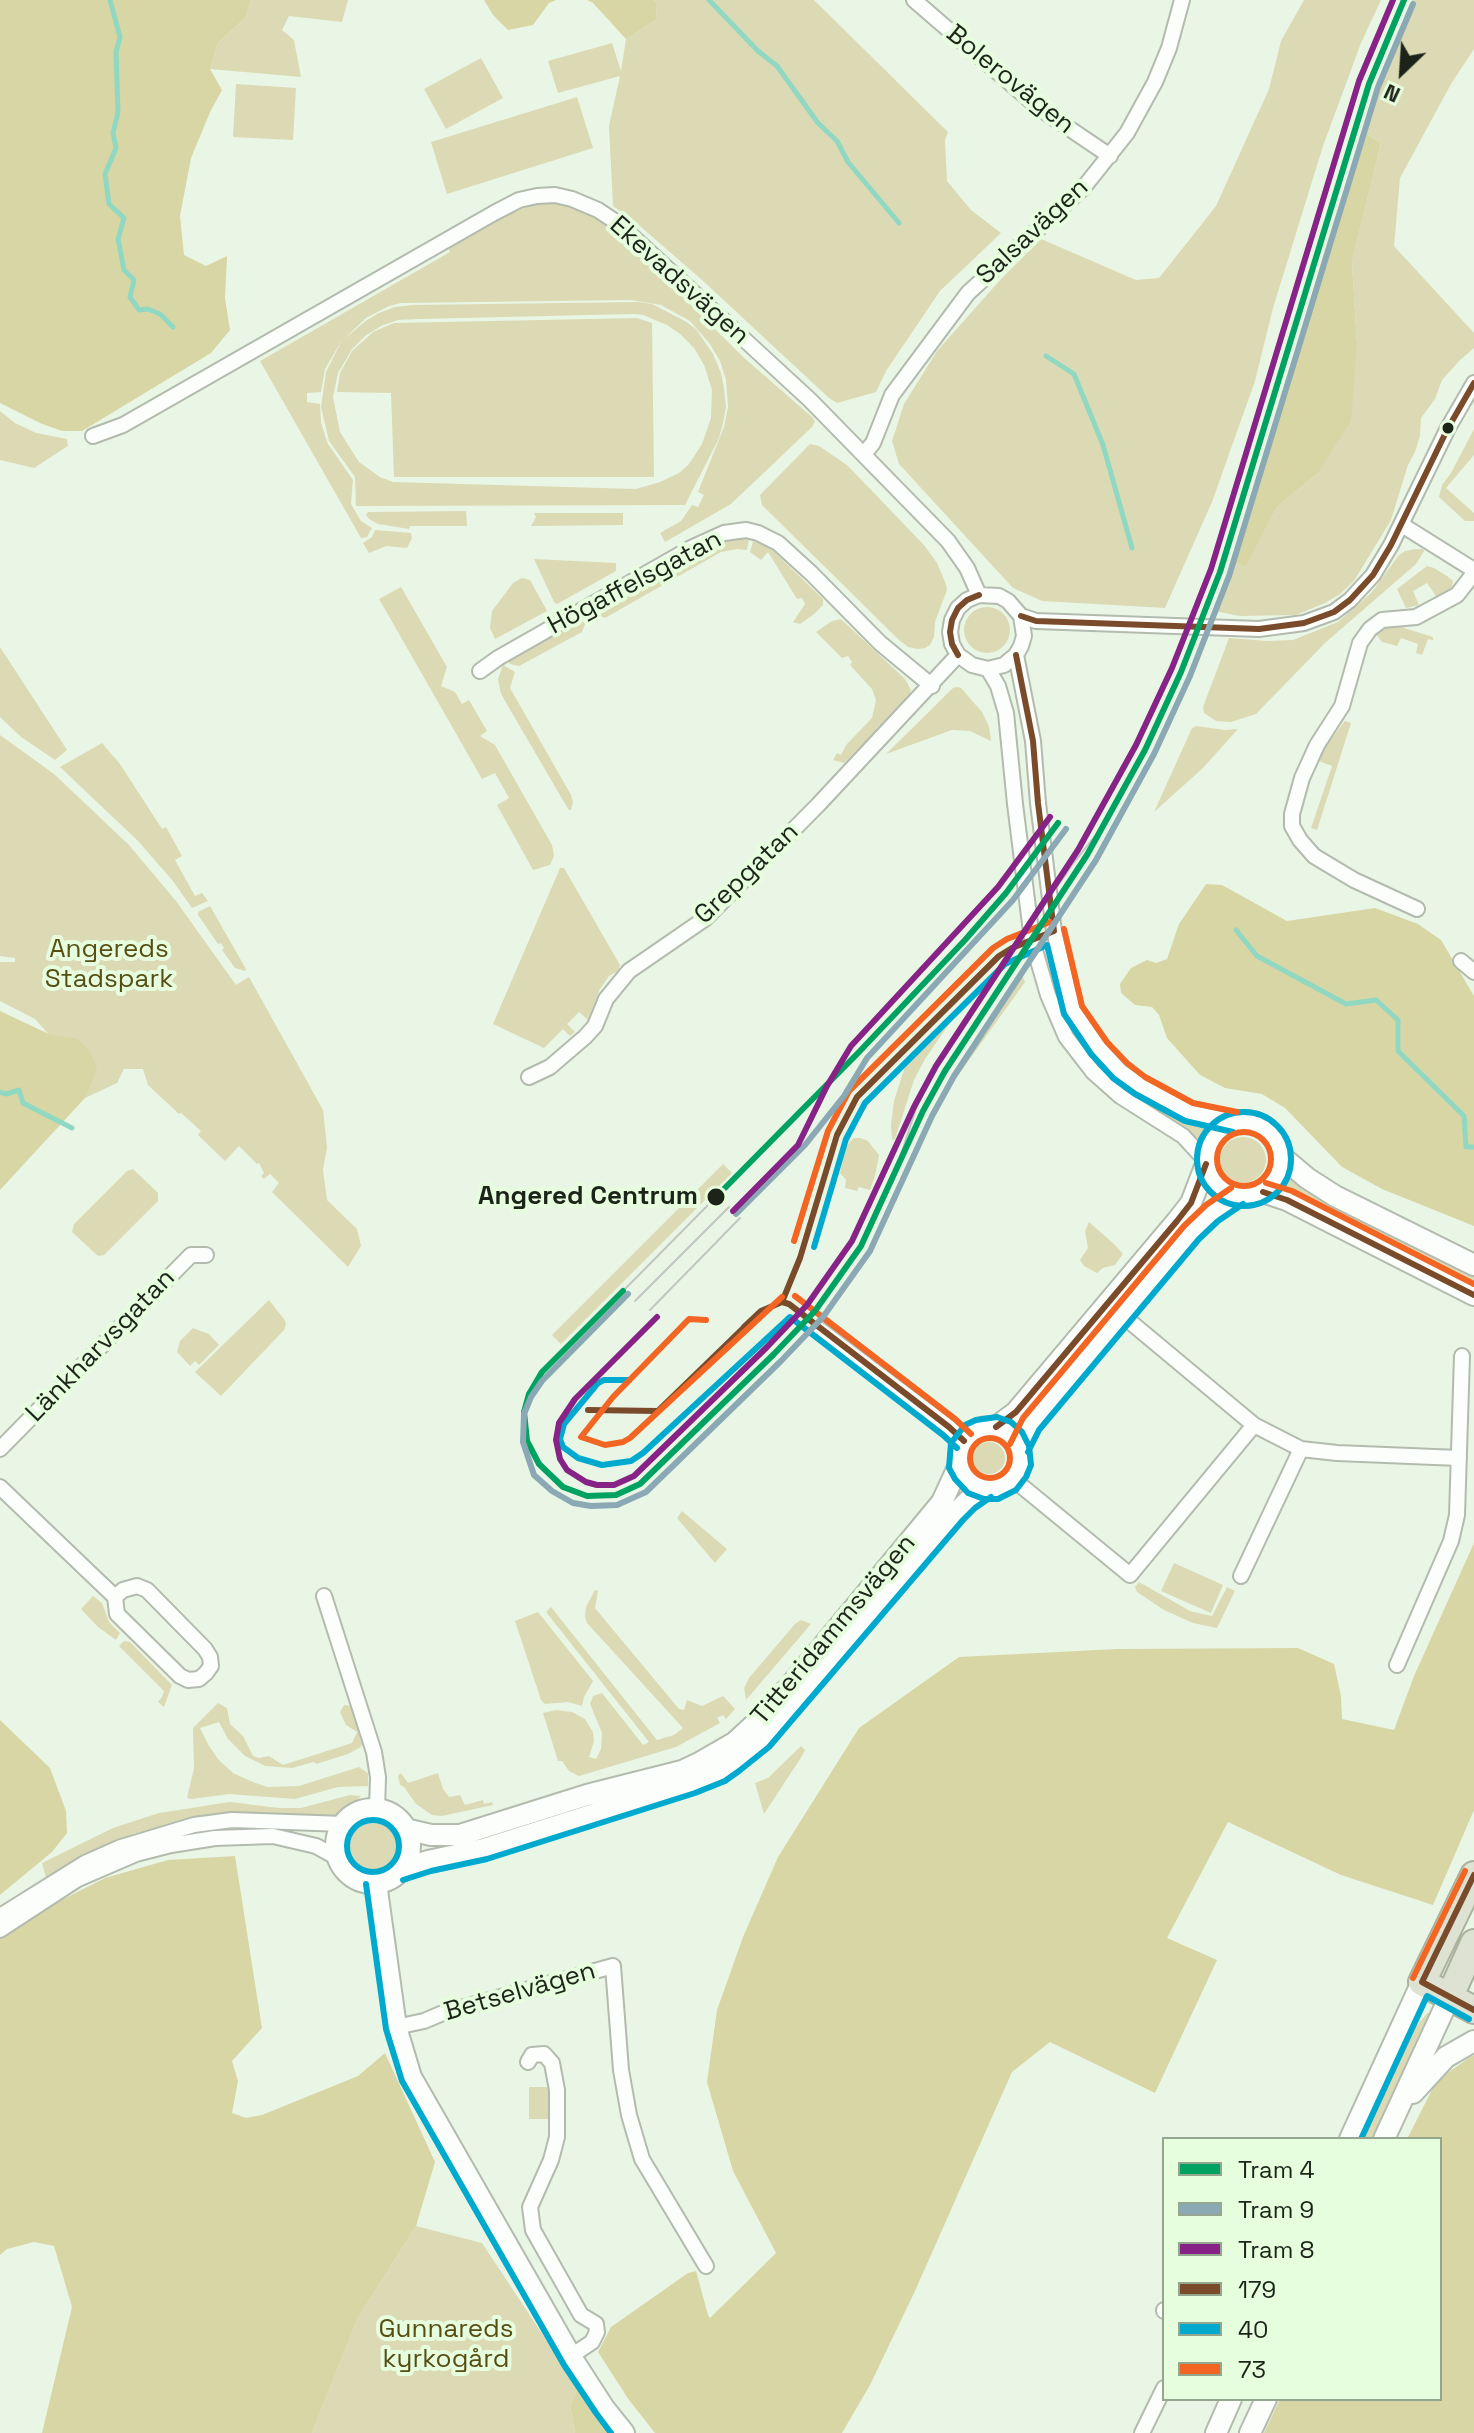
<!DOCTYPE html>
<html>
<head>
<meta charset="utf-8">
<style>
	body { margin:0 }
	#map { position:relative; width:1474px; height:2433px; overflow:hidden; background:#eaf6e5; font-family:"Space Grotesk",sans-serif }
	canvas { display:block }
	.legend { position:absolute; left:1162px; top:2137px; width:280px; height:264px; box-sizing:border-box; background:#e6fdde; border:2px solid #95a68f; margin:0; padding:10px 14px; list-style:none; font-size:24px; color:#1c2419 }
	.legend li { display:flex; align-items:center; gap:16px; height:40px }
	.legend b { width:40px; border:2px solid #95a68f }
	.north { position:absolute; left:1362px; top:32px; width:80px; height:80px; -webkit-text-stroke:6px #e6fdde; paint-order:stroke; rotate:205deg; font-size:22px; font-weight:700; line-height:32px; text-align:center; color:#1c2419 }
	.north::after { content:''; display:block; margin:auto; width:28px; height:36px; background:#1c2419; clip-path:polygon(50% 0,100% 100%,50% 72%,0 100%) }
</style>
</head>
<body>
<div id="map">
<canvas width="1474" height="2433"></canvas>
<ul class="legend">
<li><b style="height:10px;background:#00a261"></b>Tram 4</li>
<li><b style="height:10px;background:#8aa9b5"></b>Tram 9</li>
<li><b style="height:10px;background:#872387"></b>Tram 8</li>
<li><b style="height:10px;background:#7a4b2a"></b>179</li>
<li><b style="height:10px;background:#00a9ce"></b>40</li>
<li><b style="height:10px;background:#f26522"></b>73</li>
</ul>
<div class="north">N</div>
</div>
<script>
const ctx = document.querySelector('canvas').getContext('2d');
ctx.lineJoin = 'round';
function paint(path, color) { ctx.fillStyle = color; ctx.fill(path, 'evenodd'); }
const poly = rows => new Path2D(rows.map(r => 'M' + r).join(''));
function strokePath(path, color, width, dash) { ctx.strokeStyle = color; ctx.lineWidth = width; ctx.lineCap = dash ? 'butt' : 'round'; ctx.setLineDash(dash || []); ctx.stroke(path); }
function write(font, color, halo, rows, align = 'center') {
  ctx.font = font + ' "Space Grotesk",sans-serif'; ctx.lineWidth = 8; ctx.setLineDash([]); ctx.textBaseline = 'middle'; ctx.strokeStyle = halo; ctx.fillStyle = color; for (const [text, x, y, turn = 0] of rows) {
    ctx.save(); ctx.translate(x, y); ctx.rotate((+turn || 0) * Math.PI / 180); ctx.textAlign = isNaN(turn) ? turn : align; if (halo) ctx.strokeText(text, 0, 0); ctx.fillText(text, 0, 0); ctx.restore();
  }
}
paint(poly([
	[251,0,348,0,342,22,289,16,282,30,294,40,301,77,210,69,218,43,246,17],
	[653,0,814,0,948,132,945,140,947,181,971,210,1001,233,940,291,886,371,876,392,837,403,829,398,702,280,633,220,613,206,609,126,620,76,558,93,548,61,612,43,621,71,626,39,656,20,657,4],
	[1304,0,1381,0,1361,43,1323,146,1273,308,1255,381,1212,502,1165,608,1042,601,1013,588,899,464,892,441,904,404,937,351,1001,279,1041,239,1136,280,1159,278,1216,206,1269,89,1281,41],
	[1412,0,1474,0,1474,49,1451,84,1400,178,1394,246,1474,333,1474,348,1460,360,1442,380,1435,399,1421,418,1420,436,1415,452,1408,465,1391,520,1354,581,1340,594,1325,603,1296,615,1240,616,1214,611,1234,562,1246,565,1277,507,1317,474,1357,344,1352,262,1381,143,1363,132],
	[481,58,503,98,446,129,424,89],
	[236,84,296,88,293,140,233,137],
	[577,97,593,148,447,194,431,142],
	[554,203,572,207,612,226,742,356,812,417,815,421,812,427,731,504,665,542,660,533,681,521,692,505,698,507,704,495,698,492,724,427,728,407,726,380,720,361,710,344,690,321,661,305,631,300,401,303,389,306,366,318,344,339,367,320,379,313,395,307,413,305,639,302,652,304,685,321,696,329,713,354,721,373,724,388,726,407,723,423,719,438,685,505,356,506,355,477,329,441,321,407,326,372,342,340,325,369,321,392,307,393,307,402,320,404,321,423,328,444,353,480,351,504,361,521,372,528,367,537,361,538,260,361,450,252,448,247,499,218,534,204],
	[635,314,643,315,667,325,680,334,694,348,704,365,712,390,711,418,702,444,689,464,679,473,660,482,636,489,393,482,380,477,359,462,340,432,333,397,338,373,352,349,365,336,381,326,398,320,418,319],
	[637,318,652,323,654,477,394,477,391,393,337,392,340,373,352,351,373,332,394,323],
	[0,411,15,423,36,433,67,439,68,446,34,468,0,460],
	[1474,429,1474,455,1446,488,1474,513,1474,521,1465,521,1439,497,1442,485,1451,473],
	[810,444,819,446,847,465,924,545,937,563,946,584,947,590,935,622,934,637,930,645,925,648,918,649,908,647,898,639,762,505,760,495],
	[466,511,467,526,410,526,409,529,378,524,369,519,366,515,368,512],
	[534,513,623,513,623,525,531,526,536,517],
	[375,530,411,533,412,538,407,548,386,546,369,553,363,543,372,537],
	[741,538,749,539,747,550,737,549,721,552,605,618,598,615,600,609,713,545],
	[753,541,768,546,823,599,823,605,813,615,800,624,793,622,805,604,802,598,797,599,768,552,761,560,750,552],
	[1416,549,1423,549,1424,551,1416,564,1325,643,1256,714,1231,722,1216,721,1204,713,1203,707,1229,638,1267,641,1293,640,1338,622,1371,593,1399,555,1405,551],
	[534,559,616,563,616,571,557,604,554,602],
	[1427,566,1434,568,1447,576,1453,581,1452,587,1438,599,1427,583,1413,591,1419,605,1406,608,1397,589],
	[522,578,530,580,547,611,495,639,490,628,492,611,513,583],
	[401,587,447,667,441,686,455,692,462,704,469,700,487,731,480,736,495,745,552,845,554,856,550,865,533,870,497,805,509,798,495,773,482,779,379,599],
	'964 630a23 23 0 1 1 46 0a23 23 0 1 1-46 0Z',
	[581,619,585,624,582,632,519,666,510,664,508,661],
	[841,619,905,679,911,690,908,700,844,763,833,760,837,753,841,755,846,745,872,718,876,700,872,689,850,665,852,662,848,656,842,658,816,632,832,621],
	[1392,626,1401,627,1433,637,1433,640,1428,639,1422,655,1416,653,1418,644,1401,638,1397,646,1382,642,1375,633],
	[0,647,67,750,55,760,21,737,0,717],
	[503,665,515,672,510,688,571,795,573,802,571,810,569,810,561,797,501,694,498,679],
	[957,687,961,688,982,712,989,726,991,741,970,731,952,730,886,754,953,688],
	[1345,721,1351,723,1317,830,1311,828,1332,766,1319,761,1325,747],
	[1196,726,1225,730,1238,729,1203,768,1154,812,1192,728],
	[0,735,54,774,129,845,176,901,236,985,249,977,323,1110,327,1147,323,1170,327,1200,357,1229,361,1246,348,1267,272,1192,279,1183,270,1174,264,1179,261,1176,264,1173,259,1163,257,1164,239,1146,225,1161,198,1135,201,1131,181,1113,179,1114,148,1085,143,1069,124,1069,117,1083,85,1098,58,1045,35,1019,0,1001,0,962,15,962,15,958,0,956],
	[102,743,120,764,162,829,166,827,182,856,175,860,195,896,202,893,208,901,192,908,172,880,138,841,60,767],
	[560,868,564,868,620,965,618,971,609,976,600,989,588,1020,579,1012,567,1024,575,1032,570,1036,563,1029,544,1048,493,1024],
	[210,906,246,969,245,971,235,968,222,950,224,948,221,943,218,944,198,915,198,912],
	[1022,975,1025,982,939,1102,942,1093,966,1056],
	[1057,993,1067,1017,1094,1051,1216,1125,1202,1145,1122,1091,1098,1069,1071,1033,1054,994],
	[952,1013,956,1014,925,1059,914,1080,895,1139,892,1140,891,1125,894,1101,907,1060],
	'1220 1160a23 23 0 1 1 46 0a23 23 0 1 1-46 0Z',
	[854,1138,861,1138,868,1141,879,1155,875,1176,870,1190,859,1187,857,1191,845,1188,846,1180,840,1173,846,1146],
	[723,1164,732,1173,561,1344,552,1335],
	[133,1169,158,1193,158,1201,104,1255,98,1256,72,1232,74,1224,127,1171],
	[1287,1174,1417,1248,1474,1275,1474,1286,1277,1189],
	[1089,1222,1114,1244,1123,1254,1115,1265,1103,1268,1097,1273,1084,1266,1080,1260,1088,1248,1085,1231],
	[269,1300,284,1319,286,1324,284,1330,221,1396,195,1372],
	[193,1328,209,1334,219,1345,199,1365,195,1361,190,1366,177,1352,180,1341],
	'973 1458a16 16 0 1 1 32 0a16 16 0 1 1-32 0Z',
	[682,1511,727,1549,715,1563,677,1518],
	[1174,1563,1223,1585,1211,1613,1161,1591],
	[1139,1582,1190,1611,1212,1616,1227,1587,1235,1591,1217,1628,1193,1623,1164,1610,1137,1592,1135,1587],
	[595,1590,598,1591,595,1608,679,1709,684,1710,687,1700,702,1706,723,1696,735,1709,726,1719,723,1715,717,1718,720,1723,676,1747,579,1776,569,1771,562,1761,558,1761,543,1713,556,1710,572,1712,585,1719,593,1732,594,1741,589,1757,596,1759,601,1749,602,1733,590,1704,593,1696,602,1693,643,1745,649,1742,546,1612,551,1607,657,1740,674,1735,683,1728,587,1623,585,1617,586,1607],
	[93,1596,102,1603,109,1622,120,1633,116,1640,98,1627,81,1609],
	[538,1612,593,1681,584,1697,582,1706,568,1702,545,1704,541,1700,515,1621],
	[801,1620,811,1624,746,1700,744,1688,749,1678,795,1624],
	[124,1641,130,1642,172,1685,164,1707,158,1702,162,1697,164,1691,119,1646],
	[218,1703,227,1708,230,1724,243,1736,253,1756,259,1758,269,1756,283,1765,352,1743,357,1732,346,1725,340,1712,344,1705,351,1706,354,1708,364,1738,361,1747,348,1754,316,1764,314,1762,292,1768,265,1766,245,1756,228,1739,219,1722,200,1728,209,1746,218,1759,233,1773,253,1782,267,1787,299,1786,359,1767,368,1773,368,1786,338,1787,295,1799,229,1794,191,1799,187,1798,194,1768,193,1728],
	[801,1746,805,1750,802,1756,764,1814,755,1783,768,1778],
	[401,1773,408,1783,438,1773,443,1789,449,1797,460,1795,465,1805,483,1800,484,1804,492,1802,493,1805,442,1816,432,1815,416,1804,404,1787,400,1785,398,1776],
	[350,1795,361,1796,346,1811,324,1819,258,1813,192,1818,132,1834,75,1861,46,1878,42,1863,113,1828,159,1813,230,1802,279,1808,301,1808],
	'349 1847a24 24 0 1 1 48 0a24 24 0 1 1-48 0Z',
	[1428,2012,1430,2017,1375,2139,1361,2139,1413,2030],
	[529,2087,552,2087,552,2119,529,2119],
	[416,2226,482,2243,578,2388,570,2406,575,2433,312,2433,358,2318]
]), '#dbdab4');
paint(poly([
	[0,0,251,0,246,17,218,43,210,69,222,90,211,110,191,158,180,216,184,255,206,266,227,256,225,298,230,330,211,353,82,431,62,431,42,424,0,403],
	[484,0,556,0,549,3,533,25,508,30,493,15],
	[587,0,653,0,657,4,656,20,626,39,593,3],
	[1363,132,1381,143,1352,262,1357,344,1351,421,1317,474,1277,507,1246,566,1234,562,1325,249],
	[1206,884,1222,885,1287,921,1375,908,1418,924,1441,940,1474,996,1474,1226,1382,1189,1342,1167,1285,1108,1262,1094,1225,1088,1200,1075,1167,1038,1159,1015,1152,1007,1135,1005,1121,993,1120,984,1131,968,1147,960,1156,963,1167,959,1179,924],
	[0,1011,51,1035,78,1039,90,1052,97,1069,85,1098,0,1190],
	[1474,1543,1474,1810,1433,1905,1341,1875,1228,1822,1167,1938,1217,1960,1155,2093,1050,2042,1012,2072,915,2291,870,2385,842,2433,655,2433,629,2400,598,2352,611,2327,688,2273,696,2271,708,2315,710,2318,776,2253,733,2171,707,2082,717,2010,743,1937,778,1857,859,1728,959,1657,1117,1649,1298,1648,1334,1664,1341,1696,1342,1719,1394,1730,1414,1676],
	[0,1720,50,1768,66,1811,67,1833,52,1852,0,1895],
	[235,1856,262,2028,232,2061,238,2081,232,2113,246,2118,262,2115,358,2076,385,2053,435,2162,416,2226,358,2318,312,2433,42,2433,72,2307,54,2246,34,2242,7,2249,0,2255,0,1937,38,1912,105,1878,168,1860],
	[1472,2056,1474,2056,1474,2433,1264,2433,1280,2399,1440,2399,1440,2139,1407,2139,1437,2080],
	[578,2388,611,2433,575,2433,570,2406]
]), '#d8d6a5');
strokePath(poly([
	[110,0,120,37,116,52,118,112,113,133,116,148,105,174,109,204,124,218,118,239,124,270,134,280,130,297,139,310,148,309,160,314,173,327],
	[709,0,758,51,777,66,818,123,837,141,848,162,899,223],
	[1046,356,1074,374,1103,445,1132,548],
	[1236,930,1257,956,1346,1004,1376,1000,1398,1020,1398,1051,1464,1116,1466,1147,1474,1147],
	[0,1092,6,1094,19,1090,23,1103,72,1128]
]), '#91d8c3', 5);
const street = poly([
	[914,0,1039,108,1110,156],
	[93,436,123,425,494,213,519,200,537,196,555,195,572,199,598,210,619,224,810,400,948,541,967,568,979,595],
	[864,454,873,443,892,395,968,293,1084,187,1127,133,1155,82,1169,48,1182,0],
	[1402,525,1474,570],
	[1021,616,1024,636,1021,646,1016,655,1004,665,988,669,972,665,958,655,952,644,950,632,952,620,958,608,967,600,979,595,999,596,1008,601,1021,616,1036,621,1259,629,1304,623,1334,612,1350,600,1373,575,1391,545,1448,428,1474,383],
	[1016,655,1033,741,1038,803],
	[988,669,998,686,1006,713,1015,804],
	[480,671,498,658,691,548,724,533,746,530,758,533,778,543,812,574,880,643,932,686],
	[1417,909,1354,880,1314,856,1300,840,1292,826,1292,814,1302,778,1317,745,1342,706,1360,643,1370,629,1382,620,1416,617,1457,595,1474,573],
	[1054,931,1073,1010,1099,1048,1120,1071,1140,1085,1189,1112,1235,1122],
	[1032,940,1048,995,1066,1037,1093,1072,1120,1096,1183,1136,1206,1161],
	[1461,961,1474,972],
	[529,1077,550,1067,585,1037,595,1026,606,999,629,971,706,918,818,805,958,655],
	[1122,1315,1254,1425,1301,1449,1337,1453,1459,1458],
	[819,1329,949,1427,964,1441],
	[0,1449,191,1255,206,1255],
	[1013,1479,1130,1575,1254,1425],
	[0,1487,115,1597,117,1614,180,1676,188,1680,199,1679,206,1673,211,1666,210,1657,205,1649,147,1590,137,1586,123,1590,115,1597],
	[1241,1576,1301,1449],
	[324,1596,374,1752,378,1777,377,1810],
	[1397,1665,1451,1541,1457,1515,1462,1356],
	[0,1916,85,1863,121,1847,194,1825,232,1820,344,1824],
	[0,1930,78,1879,136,1854,171,1845,215,1838,273,1836,316,1846,338,1858],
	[396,2027,424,2021,443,2013,613,1966,621,2070,629,2115,642,2159,706,2266],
	[528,2062,532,2055,544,2054,552,2063,557,2090,557,2137,551,2160,530,2207,533,2230,581,2315,596,2324,597,2332,592,2342,571,2356],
	[1164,2310,1164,2311],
	[1142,2433,1164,2388]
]);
const secondary = poly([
	'1206 1159a38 38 0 1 1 76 0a38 38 0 1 1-76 0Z',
	[1282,1157,1307,1178,1335,1196,1474,1265],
	[1263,1192,1287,1200,1474,1295],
	'959 1458a31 31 0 1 1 62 0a31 31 0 1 1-62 0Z',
	[996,1427,1016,1412,1177,1221,1191,1203,1206,1164],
	[1019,1448,1031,1424,1192,1232,1212,1213,1237,1196],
	'336 1846a37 37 0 1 1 74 0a37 37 0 1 1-74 0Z',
	[405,1829,431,1835,460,1835,587,1795,682,1771,701,1762,734,1743,771,1709,942,1502,959,1465],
	[400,1871,428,1861,484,1849,692,1783,720,1772,734,1763,761,1741,956,1513,969,1500,986,1489],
	[376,1883,396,2027,411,2077,573,2360,604,2408,624,2433],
	[1413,2093,1446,2057,1474,2041],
	[1350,2139,1422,1982],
	[1384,2139,1450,1996],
	[1216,2433,1231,2399],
	[1250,2433,1266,2399]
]);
const highway = poly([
	[1474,1875,1422,1982,1474,2010],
	[1450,1996,1474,1943]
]);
strokePath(street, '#b2bbae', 18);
strokePath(secondary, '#b2bbae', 24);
strokePath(highway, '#aab29e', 30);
strokePath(street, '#fcfefb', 14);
strokePath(secondary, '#fcfefb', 20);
strokePath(highway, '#dde2d3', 26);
strokePath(poly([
	[882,1204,897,1167,920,1096,929,1075,1072,865,1103,826],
	[623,1291,716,1197],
	[635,1301,729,1207],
	[650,1310,740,1218]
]), '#c2c6c0', 2);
const streetBridge = poly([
	[1038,803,1054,931],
	[1015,804,1032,940]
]);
strokePath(streetBridge, '#b2bbae', 18, []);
strokePath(streetBridge, '#fcfefb', 14);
strokePath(poly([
	[1021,616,1036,621,1259,629,1304,623,1334,612,1350,600,1373,575,1391,545,1448,428,1474,383],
	[958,655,952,644,950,632,952,620,958,608,967,600,979,595],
	[1263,1192,1287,1200,1474,1295],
	[744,1327,761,1311,782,1302,789,1304,949,1427,964,1441],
	[588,1410,658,1411,761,1311,782,1302,800,1258,837,1135,857,1097,999,956,1012,948,1054,931,1038,803,1033,741,1016,655],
	[996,1427,1016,1412,1177,1221,1191,1203,1206,1164],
	[1474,1875,1422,1982,1474,2010]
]), '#7a4b2a', 6);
strokePath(poly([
	'1197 1159a47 47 0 1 1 94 0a47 47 0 1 1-94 0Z',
	[814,1247,846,1139,865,1103,1005,964,1047,945,1064,1014,1091,1054,1113,1078,1135,1094,1185,1121,1233,1132],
	[629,1380,604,1380,598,1383,564,1424,560,1439,563,1447,578,1458,602,1465,631,1461,643,1453,790,1317,943,1435,957,1448],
	[1028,1444,1022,1432,1011,1422,997,1417,976,1420,965,1425,951,1443,949,1468,955,1479,968,1493,984,1499,998,1499,1016,1490,1026,1477,1031,1465,1029,1446],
	[1028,1452,1039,1430,1199,1239,1218,1221,1243,1204],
	'347 1846a26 26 0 1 1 52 0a26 26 0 1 1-52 0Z',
	[403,1880,431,1871,487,1859,695,1793,725,1781,739,1771,769,1747,963,1520,975,1508,991,1497],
	[366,1884,386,2029,402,2081,564,2365,596,2413,611,2433],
	[1361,2139,1427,1996,1469,2019]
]), '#00a9ce', 6);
strokePath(poly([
	[1064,929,1082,1006,1107,1042,1127,1063,1145,1077,1193,1103,1237,1112],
	'1217 1159a27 27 0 1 1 54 0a27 27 0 1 1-54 0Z',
	[1266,1183,1292,1191,1474,1284],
	[794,1241,828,1131,849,1091,993,948,1007,939,1050,922],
	[795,1296,955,1419,971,1434],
	[706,1320,689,1319,613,1397,581,1437,605,1445,623,1442,630,1438,782,1297],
	'970 1458a20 20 0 1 1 40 0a20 20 0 1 1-40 0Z',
	[1010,1444,1023,1418,1184,1226,1206,1205,1231,1188],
	[1413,1978,1465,1871]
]), '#f26522', 6);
strokePath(poly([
	[716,1197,859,1052,965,940,1006,893,1058,823],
	[623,1291,542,1372,529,1394,524,1412,527,1441,539,1464,563,1487,587,1496,616,1495,640,1484,774,1354,815,1311,861,1246,923,1111,945,1071,1087,855,1145,750,1181,672,1220,572,1369,84,1404,0]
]), '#00a261', 6);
strokePath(poly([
	[736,1214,805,1145,844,1096,867,1058,1013,900,1066,829],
	[628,1294,542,1381,531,1397,524,1414,523,1442,534,1475,552,1491,573,1503,591,1506,617,1505,646,1492,781,1361,823,1317,870,1251,932,1116,954,1076,1096,860,1154,754,1190,676,1229,576,1378,87,1413,4]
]), '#8aa9b5', 6);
strokePath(poly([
	[733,1211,798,1145,827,1086,851,1046,998,887,1050,817],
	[657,1317,575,1399,559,1423,556,1440,560,1459,567,1470,586,1482,597,1485,614,1485,634,1476,767,1347,807,1305,852,1241,914,1107,936,1066,1078,850,1136,745,1172,668,1211,569,1359,81,1393,0]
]), '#872387', 6);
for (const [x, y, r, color] of [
	[1448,428,7,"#1c2419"],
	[716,1197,10,"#1c2419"]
]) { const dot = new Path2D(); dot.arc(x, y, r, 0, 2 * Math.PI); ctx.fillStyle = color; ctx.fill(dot); strokePath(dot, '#e6fdde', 3); }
write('26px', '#1c2419', '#e6fdde', [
	["Bolerovägen",1010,80,39],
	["Salsavägen",1033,232,-43],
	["Ekevadsvägen",679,281,42],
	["Högaffelsgatan",635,583,-28],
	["Grepgatan",747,874,-44],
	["Länkharvsgatan",101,1346,-46],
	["Titteridammsvägen",834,1630,-50],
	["Betselvägen",520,1992,-16]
]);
write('26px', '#574e14', '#e6fdde', [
	["Angereds",109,950],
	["Stadspark",109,980],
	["Gunnareds",446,2330],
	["kyrkogård",446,2360]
]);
write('bold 26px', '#1c2419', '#e6fdde', [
	["Angered Centrum",698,1197]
], 'right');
</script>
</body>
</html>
